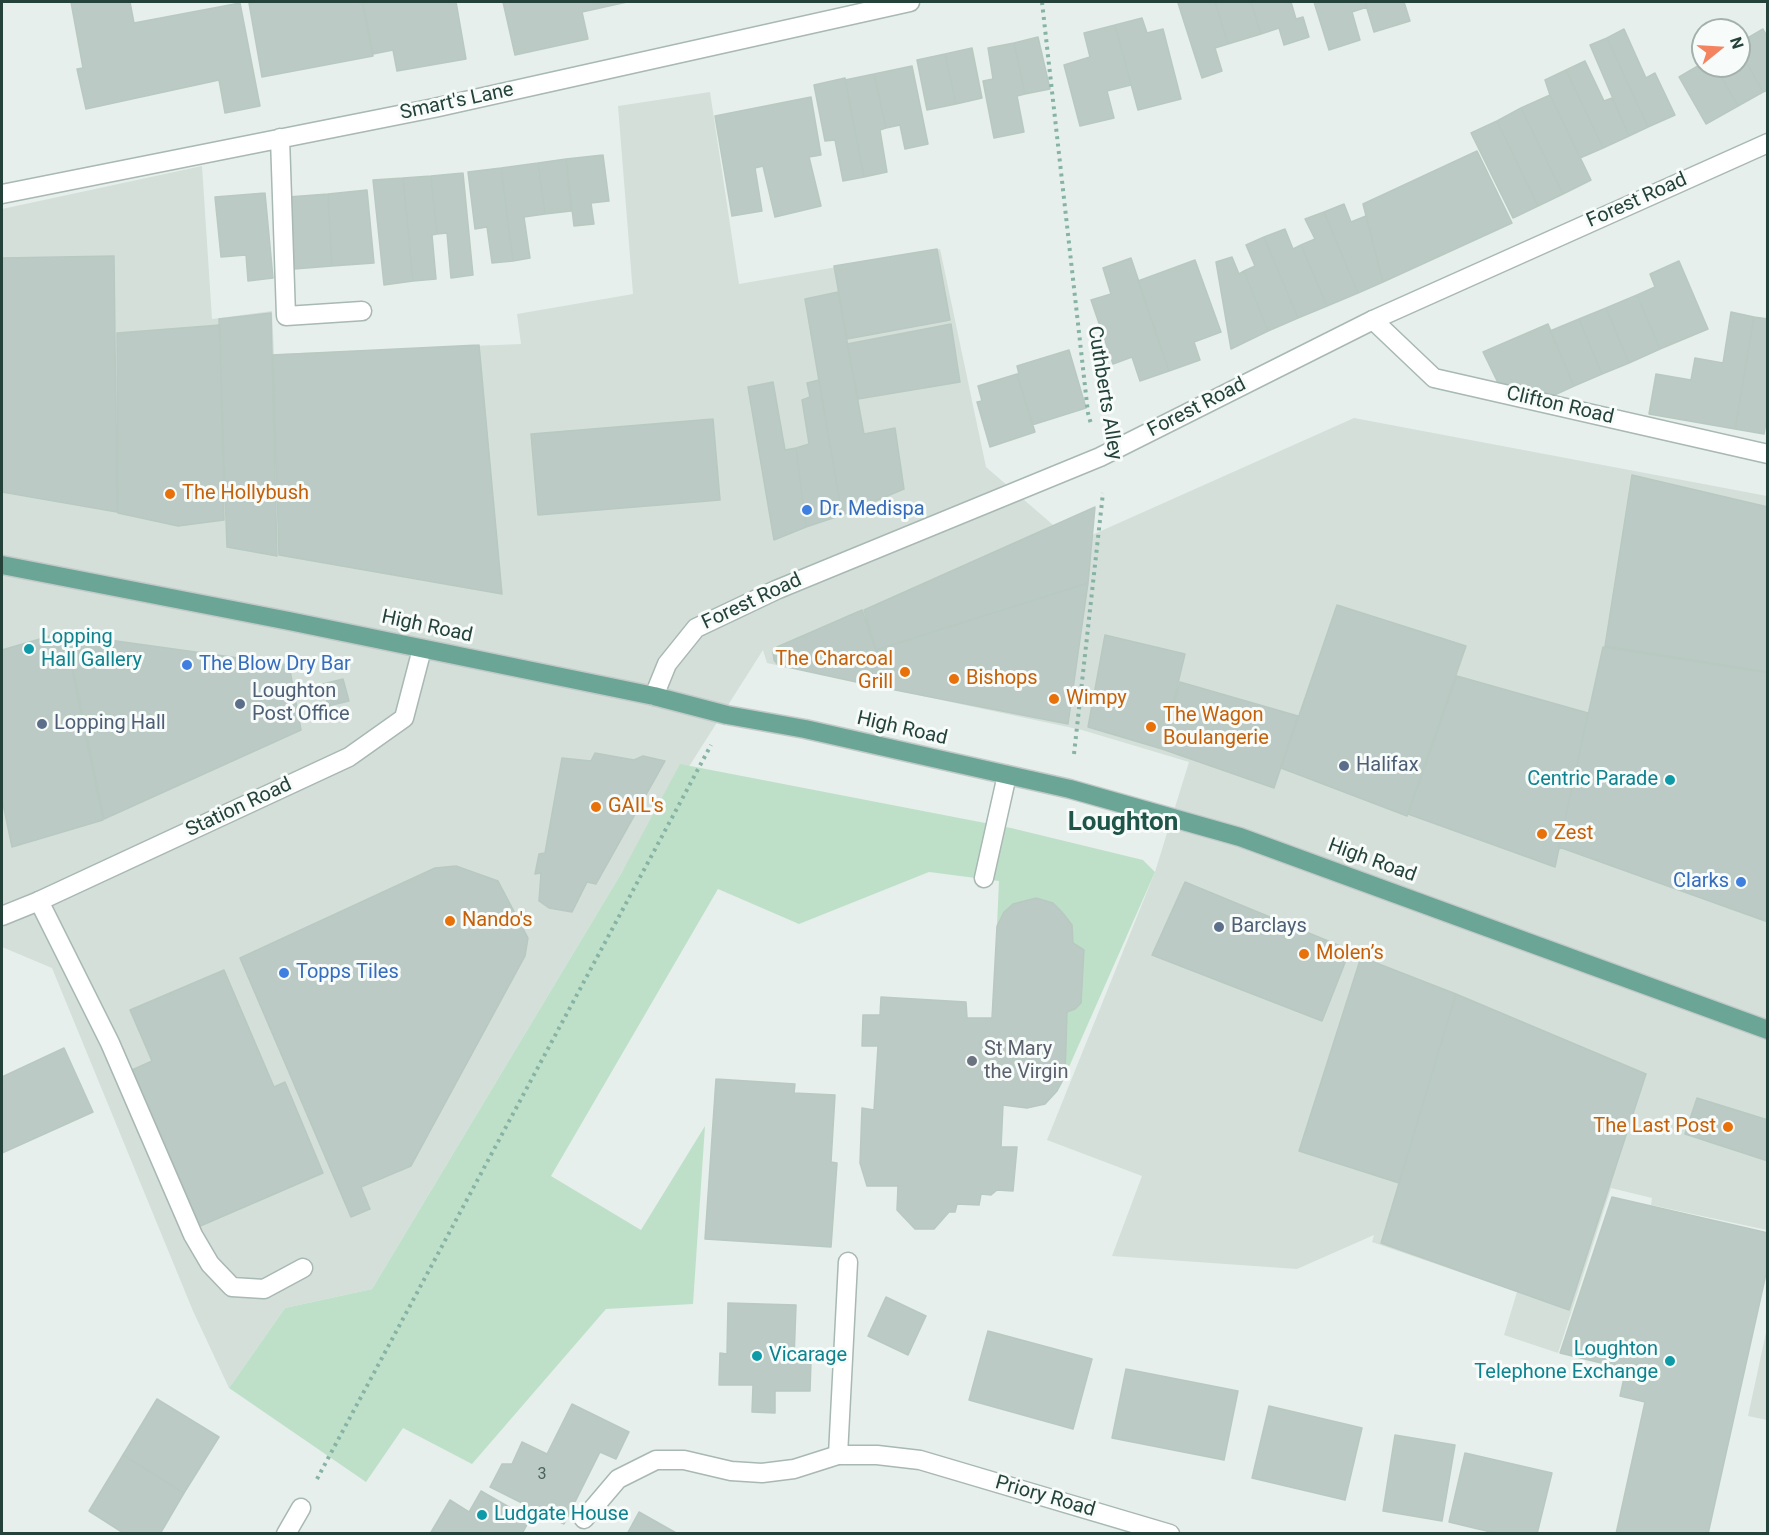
<!DOCTYPE html>
<html>
<head>
<meta charset="utf-8">
<style>
	body { margin:0 }
	#map { position:relative; width:1769px; height:1535px; overflow:hidden; background:#e6efeb; font-family:Roboto,sans-serif }
	canvas { display:block }
	.frame { position:absolute; inset:0; border:3px solid #24423a; pointer-events:none }
	.north { position:absolute; left:1691px; top:18px; width:60px; height:60px; box-sizing:border-box; background:#f7fbf9; border:2px solid #a3b1ad; border-radius:50%; rotate:72deg; font-size:16px; font-weight:700; line-height:24px; text-align:center; color:#24423a }
	.north::after { content:''; display:block; margin:auto; width:21px; height:27px; background:#f4845f; clip-path:polygon(50% 0,100% 100%,50% 72%,0 100%) }
</style>
</head>
<body>
<div id="map">
<canvas width="1769" height="1535"></canvas>
<div class="frame"></div>
<div class="north">N</div>
</div>
<script>
const ctx = document.querySelector('canvas').getContext('2d');
ctx.lineJoin = 'round';
function paint(path, color) { ctx.fillStyle = color; ctx.fill(path, 'evenodd'); }
const poly = rows => new Path2D(rows.map(r => 'M' + r).join(''));
function strokePath(path, color, width, dash) { ctx.strokeStyle = color; ctx.lineWidth = width; ctx.lineCap = dash ? 'butt' : 'round'; ctx.setLineDash(dash || []); ctx.stroke(path); }
function write(font, color, halo, rows, align = 'center') {
  ctx.font = font + ' Roboto,sans-serif'; ctx.lineWidth = 6; ctx.setLineDash([]); ctx.textBaseline = 'middle'; ctx.strokeStyle = halo; ctx.fillStyle = color; for (const [text, x, y, turn = 0] of rows) {
    ctx.save(); ctx.translate(x, y); ctx.rotate((+turn || 0) * Math.PI / 180); ctx.textAlign = isNaN(turn) ? turn : align; if (halo) ctx.strokeText(text, 0, 0); ctx.fillText(text, 0, 0); ctx.restore();
  }
}
paint(poly([
	[710,92,739,284,940,249,986,467,1074,543,1354,418,1767,496,1767,1230,1651,1205,1652,1198,1611,1188,1558,1353,1504,1335,1517,1292,1372,1242,1374,1235,1297,1269,1112,1256,1142,1176,1047,1140,1155,872,1189,762,1082,730,767,663,763,650,622,872,372,1289,285,1308,229,1388,193,1311,52,968,2,947,2,209,202,166,212,319,272,311,274,354,521,344,517,314,633,294,618,106],
	[1767,1328,1767,1420,1748,1416]
]), '#d4dfda');
paint(poly([
	[680,764,1011,828,1143,860,1155,872,1065,1076,1067,1012,1075,1009,1081,1003,1084,951,1073,943,1072,925,1053,903,1036,898,1013,904,1004,912,997,926,999,881,929,872,799,924,718,889,551,1176,641,1230,705,1126,693,1304,606,1309,472,1464,403,1428,366,1482,229,1388,285,1308,372,1289,622,872]
]), '#bfe0c8');
const building = poly([
	[71,2,130,2,134,23,240,3,260,106,225,113,219,80,86,109,77,69,83,68,71,2],
	[255,2,362,2,373,56,262,77,249,3,255,2],
	[363,2,456,2,466,59,397,71,393,50,373,54,363,2],
	[503,2,627,2,582,12,588,39,515,55,503,2],
	[1182,2,1215,2,1228,44,1215,48,1222,71,1202,78,1178,3,1182,2],
	[1215,2,1251,2,1261,34,1228,44,1215,2],
	[1251,2,1291,2,1296,19,1303,17,1309,37,1284,45,1279,28,1261,34,1251,2],
	[1314,2,1365,2,1367,7,1352,12,1360,40,1329,50,1314,2],
	[1365,2,1404,2,1410,21,1374,32,1365,2],
	[1142,18,1147,33,1163,29,1181,99,1138,110,1115,25,1142,18],
	[1115,25,1131,85,1107,91,1114,118,1080,126,1064,65,1090,57,1084,33,1115,25],
	[1624,29,1646,78,1655,73,1675,115,1648,127,1607,38,1624,29],
	[1763,29,1768,38,1768,90,1763,92,1739,49,1739,43,1763,29],
	[1038,37,1050,89,1025,94,1014,43,1038,37],
	[1607,38,1648,127,1629,136,1590,45,1607,38],
	[1014,43,1025,94,1017,96,1024,132,994,138,983,81,993,79,988,48,1014,43],
	[972,48,982,98,956,104,945,54,972,48],
	[1739,49,1763,92,1738,106,1715,66,1739,66,1739,49],
	[945,54,956,104,927,110,917,60,945,54],
	[1585,61,1604,101,1612,98,1629,136,1603,148,1566,70,1585,61],
	[1703,63,1703,66,1715,66,1738,106,1706,124,1679,77,1703,63],
	[912,66,928,144,905,149,900,125,886,128,874,74,912,66],
	[1566,70,1603,148,1580,158,1550,95,1545,80,1566,70],
	[874,74,886,128,880,130,887,172,864,177,845,80,874,74],
	[845,78,864,177,843,181,835,140,825,141,814,85,845,78],
	[1550,95,1591,180,1563,194,1521,108,1550,95],
	[811,97,821,155,809,157,821,206,775,217,763,166,755,168,762,211,732,216,715,116,811,97],
	[1521,108,1563,194,1538,206,1497,121,1521,108],
	[1497,121,1538,206,1513,218,1471,133,1497,121],
	[1477,151,1512,223,1383,282,1363,204,1477,151],
	[603,155,609,201,591,203,594,224,574,226,566,159,603,155],
	[566,159,571,211,545,214,538,163,566,159],
	[538,163,545,214,524,217,530,258,513,261,501,168,538,163],
	[501,168,513,261,492,263,487,227,475,229,468,172,501,168],
	[463,173,473,275,451,278,447,233,437,234,431,176,463,173],
	[431,176,437,234,432,235,436,279,413,281,403,178,431,176],
	[403,178,413,281,384,285,373,180,403,178],
	[367,190,374,263,332,266,328,194,367,190],
	[265,193,273,278,248,281,246,255,221,257,215,197,265,193],
	[328,194,332,266,294,269,288,197,328,194],
	[1344,204,1351,222,1366,216,1383,282,1358,293,1324,212,1344,204],
	[1324,212,1358,293,1327,306,1301,245,1315,239,1305,219,1324,212],
	[1285,229,1293,249,1301,245,1327,306,1298,318,1264,237,1285,229],
	[1264,237,1298,318,1268,331,1244,271,1255,266,1246,245,1264,237],
	[937,249,950,320,847,339,834,266,937,249],
	[114,256,117,512,2,492,2,258,114,256],
	[1232,257,1239,274,1244,271,1268,331,1231,349,1216,262,1232,257],
	[1131,258,1169,371,1140,381,1132,357,1113,364,1091,300,1111,294,1103,268,1131,258],
	[1195,260,1221,332,1194,342,1200,360,1169,371,1138,281,1195,260],
	[1679,261,1708,329,1660,349,1637,295,1655,287,1650,274,1679,261],
	[838,292,864,434,895,428,904,489,842,515,805,299,838,292],
	[1637,295,1660,349,1629,363,1606,308,1637,295],
	[1606,308,1629,363,1602,374,1579,319,1606,308],
	[1731,312,1754,317,1735,429,1649,414,1656,374,1691,380,1695,358,1723,363,1731,312],
	[271,313,277,556,227,547,219,319,271,313],
	[1754,317,1768,319,1768,411,1764,434,1735,429,1754,317],
	[1579,319,1602,374,1574,386,1550,331,1579,319],
	[951,324,960,382,858,399,847,344,951,324],
	[1548,324,1574,386,1548,398,1501,389,1483,352,1548,324],
	[220,325,224,520,178,526,118,513,117,333,220,325],
	[479,345,502,594,279,555,273,355,479,345],
	[1069,350,1086,408,1032,425,1017,374,1019,374,1017,366,1069,350],
	[1017,374,1035,432,990,447,977,402,982,401,978,386,1017,374],
	[819,380,842,515,806,527,796,448,809,444,802,400,810,397,807,383,819,380],
	[773,382,785,450,796,448,806,527,774,540,748,387,773,382],
	[713,419,720,500,538,515,531,434,713,419],
	[1632,475,1768,507,1768,672,1605,646,1632,475],
	[1095,507,1088,583,876,650,864,610,1095,507],
	[1088,583,1068,724,870,685,876,650,1088,583],
	[1337,605,1466,646,1407,816,1281,768,1337,605],
	[862,610,876,651,870,685,778,665,774,660,773,652,777,647,862,610],
	[64,632,103,820,12,847,2,799,2,650,64,632],
	[66,634,289,665,301,730,104,819,66,634],
	[1105,635,1185,654,1162,749,1088,727,1105,635],
	[1603,647,1768,673,1768,922,1559,847,1603,647],
	[1457,676,1588,713,1555,867,1408,814,1457,676],
	[343,679,349,701,328,706,323,684,343,679],
	[1180,682,1298,716,1274,788,1162,749,1180,682],
	[595,753,634,760,643,756,665,761,596,884,587,882,572,912,549,908,539,901,541,873,535,874,539,854,545,853,562,758,591,761,595,753],
	[456,866,498,881,528,938,525,956,411,1166,361,1187,370,1209,351,1217,240,958,435,868,456,866],
	[1185,882,1350,950,1322,1021,1152,955,1185,882],
	[1036,898,1053,903,1062,912,1072,925,1073,943,1084,950,1081,1003,1075,1009,1067,1012,1065,1076,1057,1091,1045,1104,1027,1108,1003,1105,1001,1147,1017,1147,1013,1191,997,1190,991,1195,981,1194,979,1205,957,1204,955,1212,949,1212,934,1229,915,1229,897,1210,898,1186,867,1186,860,1163,862,1108,874,1110,878,1046,862,1046,863,1015,880,1015,881,997,966,1002,967,1018,992,1018,997,926,1004,912,1013,904,1036,898],
	[1361,957,1456,994,1399,1183,1299,1151,1361,957],
	[224,970,274,1087,285,1082,323,1173,198,1227,132,1070,152,1061,130,1010,224,970],
	[1456,994,1646,1074,1569,1310,1381,1243,1456,994],
	[64,1048,93,1112,2,1153,2,1077,64,1048],
	[716,1079,795,1084,794,1093,835,1095,831,1162,837,1163,831,1247,705,1239,716,1079],
	[1697,1098,1768,1120,1768,1161,1685,1134,1697,1098],
	[1612,1197,1768,1233,1768,1265,1708,1534,1616,1534,1645,1402,1620,1396,1626,1369,1560,1353,1612,1197],
	[886,1297,926,1316,908,1355,868,1336,886,1297],
	[728,1303,796,1305,794,1359,811,1360,810,1391,775,1391,775,1413,752,1412,753,1385,719,1385,720,1353,727,1354,728,1303],
	[988,1331,1092,1359,1073,1429,969,1400,988,1331],
	[1126,1369,1238,1391,1224,1460,1112,1438,1126,1369],
	[157,1399,219,1437,184,1493,123,1455,157,1399],
	[572,1404,629,1432,616,1459,600,1452,564,1524,490,1487,502,1464,512,1464,522,1442,547,1454,572,1404],
	[1269,1406,1362,1428,1345,1500,1252,1478,1269,1406],
	[1395,1435,1455,1445,1442,1521,1383,1511,1395,1435],
	[1465,1453,1552,1473,1537,1534,1499,1534,1449,1522,1465,1453],
	[123,1455,184,1493,160,1534,125,1534,89,1511,123,1455],
	[481,1491,530,1519,522,1534,430,1534,450,1500,469,1512,481,1491],
	[639,1512,678,1534,627,1534,639,1512]
]);
paint(building, '#bbcac4');
strokePath(building, '#b8c9c2', 1.5);
const service = poly([
	[1373,320,1434,378,1768,454],
	[984,878,1007,775],
	[39,901,110,1043,193,1235,210,1264,232,1287,264,1289,303,1268],
	[838,1455,848,1262]
]);
const minor = poly([
	[280,138,286,316,362,311],
	[2,194,434,108,910,2],
	[584,1519,618,1479,656,1460,684,1460,731,1471,762,1473,794,1469,838,1455,877,1455,920,1460,1170,1534],
	[286,1534,301,1508]
]);
const tertiary = poly([
	[654,696,667,664,696,628,776,590,1100,457,1373,320,1768,143],
	[2,916,39,901,349,757,404,718,422,649]
]);
const primary = poly([
	[2,565,289,621,654,696,727,715,805,729,1070,789,1240,837,1768,1030]
]);
strokePath(service, '#a8b8b2', 21);
strokePath(minor, '#a8b8b2', 21);
strokePath(tertiary, '#a8b8b2', 21);
strokePath(primary, '#c2cac8', 21);
strokePath(poly([
	[1042,2,1088,413,1091,424],
	[1074,754,1103,493],
	[317,1479,711,745]
]), '#86b3a5', 4, [3, 4.5]);
strokePath(service, '#fff', 18);
strokePath(minor, '#fff', 18);
strokePath(tertiary, '#fff', 18);
strokePath(primary, '#6aa596', 18);
for (const [x, y, r, color] of [
	[170,494,6,"#e8710a"],
	[807,510,6,"#3f7fe0"],
	[29,649,6,"#0f9aa8"],
	[187,665,6,"#3f7fe0"],
	[905,672,6,"#e8710a"],
	[954,679,6,"#e8710a"],
	[1054,699,6,"#e8710a"],
	[240,704,6,"#5c6f8a"],
	[42,724,6,"#5c6f8a"],
	[1151,727,6,"#e8710a"],
	[1344,766,6,"#5c6f8a"],
	[1670,780,6,"#0f9aa8"],
	[596,807,6,"#e8710a"],
	[1542,834,6,"#e8710a"],
	[1741,882,6,"#3f7fe0"],
	[450,921,6,"#e8710a"],
	[1219,927,6,"#5c6f8a"],
	[1304,954,6,"#e8710a"],
	[284,973,6,"#3f7fe0"],
	[972,1061,6,"#6b7280"],
	[1728,1127,6,"#e8710a"],
	[757,1356,6,"#0f9aa8"],
	[1670,1361,6,"#0f9aa8"],
	[482,1515,6,"#0f9aa8"]
]) { const dot = new Path2D(); dot.arc(x, y, r, 0, 2 * Math.PI); ctx.fillStyle = color; ctx.fill(dot); strokePath(dot, '#f7fbf9', 2); }
write('16px', '#4a645c', null, [
	["3",542,1475]
]);
write('20px', '#24423a', '#f7fbf9', [
	["Smart's Lane",457,102,-12],
	["Forest Road",1637,201,-24],
	["Cuthberts Alley",1104,393,81],
	["Clifton Road",1560,406,13],
	["Forest Road",1197,408,-27],
	["Forest Road",752,602,-25],
	["High Road",427,627,12],
	["High Road",902,729,13],
	["Station Road",239,808,-25],
	["High Road",1372,861,20],
	["Priory Road",1045,1497,16]
]);
write('20px', '#c56008', '#f7fbf9', [
	["The Hollybush",182,494],
	["The Charcoal",893,660,"right"],
	["Grill",893,683,"right"],
	["Bishops",966,679],
	["Wimpy",1066,699],
	["The Wagon",1163,716],
	["Boulangerie",1163,739],
	["GAIL's",608,807],
	["Zest",1554,834],
	["Nando's",462,921],
	["Molen’s",1316,954],
	["The Last Post",1716,1127,"right"]
], 'left');
write('20px', '#366cbe', '#f7fbf9', [
	["Dr. Medispa",819,510],
	["The Blow Dry Bar",199,665],
	["Clarks",1729,882,"right"],
	["Topps Tiles",296,973]
], 'left');
write('20px', '#0d838f', '#f7fbf9', [
	["Lopping",41,638],
	["Hall Gallery",41,661],
	["Centric Parade",1658,780,"right"],
	["Loughton",1658,1350,"right"],
	["Telephone Exchange",1658,1373,"right"],
	["Vicarage",769,1356],
	["Ludgate House",494,1515]
], 'left');
write('20px', '#4e5e75', '#f7fbf9', [
	["Loughton",252,692],
	["Post Office",252,715],
	["Lopping Hall",54,724],
	["Halifax",1356,766],
	["Barclays",1231,927]
], 'left');
write('20px', '#5b616d', '#f7fbf9', [
	["St Mary",984,1050],
	["the Virgin",984,1073]
], 'left');
write('bold 26px', '#1f5548', '#f7fbf9', [
	["Loughton",1123,823]
]);
</script>
</body>
</html>
